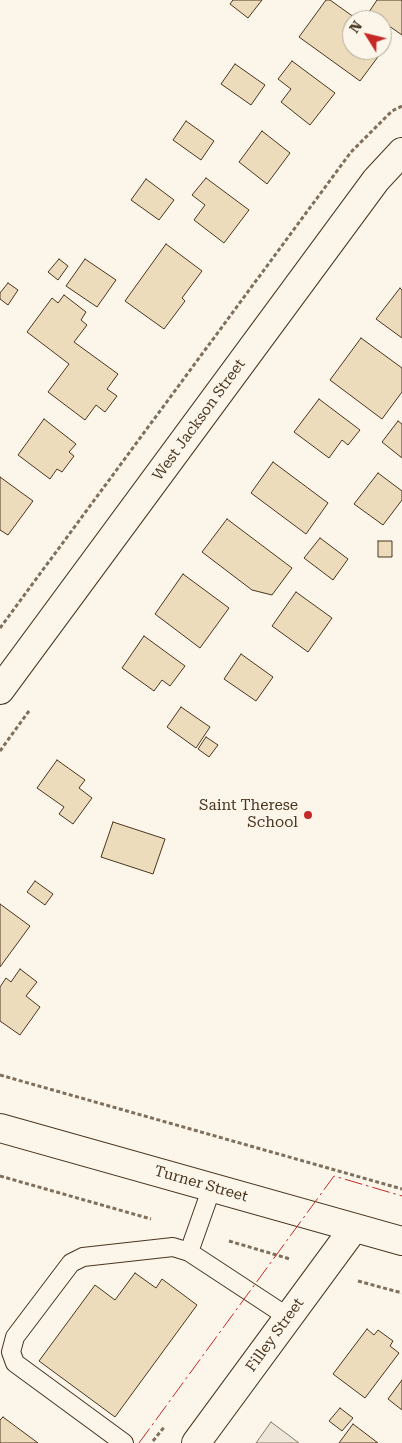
<!DOCTYPE html>
<html>
<head>
<meta charset="utf-8">
<style>
	body { margin:0 }
	#map { position:relative; width:402px; height:1443px; overflow:hidden; background:#fbf6e9; font-family:"Roboto Serif",serif }
	canvas { display:block }
	.north { position:absolute; left:342px; top:10px; width:50px; height:50px; box-sizing:border-box; background:#fbf6e9; border:1px solid #b4a999; border-radius:50%; rotate:306deg; font-size:14px; font-weight:700; line-height:20px; text-align:center; color:#4a3520 }
	.north::after { content:''; display:block; margin:auto; width:18px; height:22px; background:#c62828; clip-path:polygon(50% 0,100% 100%,50% 72%,0 100%) }
</style>
</head>
<body>
<div id="map">
<canvas width="402" height="1443"></canvas>
<div class="north">N</div>
</div>
<script>
const ctx = document.querySelector('canvas').getContext('2d');
ctx.lineJoin = 'round';
function paint(path, color) { ctx.fillStyle = color; ctx.fill(path, 'evenodd'); }
const poly = rows => new Path2D(rows.map(r => 'M' + r).join(''));
function strokePath(path, color, width, dash) { ctx.strokeStyle = color; ctx.lineWidth = width; ctx.lineCap = dash ? 'butt' : 'round'; ctx.setLineDash(dash || []); ctx.stroke(path); }
function write(font, color, halo, rows, align = 'center') {
  ctx.font = font + ' "Roboto Serif",serif'; ctx.lineWidth = 4; ctx.setLineDash([]); ctx.textBaseline = 'middle'; ctx.strokeStyle = halo; ctx.fillStyle = color; for (const [text, x, y, turn = 0] of rows) {
    ctx.save(); ctx.translate(x, y); ctx.rotate((+turn || 0) * Math.PI / 180); ctx.textAlign = isNaN(turn) ? turn : align; if (halo) ctx.strokeText(text, 0, 0); ctx.fillText(text, 0, 0); ctx.restore();
  }
}
const green = poly([
	[271,1422,299,1443,256,1443,271,1422]
]);
paint(green, '#ede6d9');
strokePath(green, '#887966', 1);
const building = poly([
	[233,0,262,0,248,18,230,4,233,0],
	[326,0,330,0,358,20,352,20,352,50,382,50,382,38,389,42,360,81,299,37,326,0],
	[377,0,402,0,402,35,369,12,377,0],
	[292,61,335,93,310,125,281,102,291,89,278,79,292,61],
	[235,64,265,85,251,105,221,84,235,64],
	[186,121,214,141,201,160,173,140,186,121],
	[262,131,290,153,267,184,239,162,262,131],
	[206,178,249,210,224,243,194,220,205,205,192,195,206,178],
	[146,179,174,200,159,220,131,200,146,179],
	[166,244,202,271,182,298,185,301,164,329,125,301,166,244],
	[59,259,68,266,58,280,48,272,59,259],
	[85,259,116,280,97,307,66,286,85,259],
	[8,283,18,290,8,305,0,299,0,293,8,283],
	[400,288,402,290,402,338,376,319,400,288],
	[64,295,86,312,81,320,87,325,74,342,118,374,107,389,117,396,105,412,96,405,85,420,48,392,69,364,27,332,52,298,58,303,64,295],
	[361,338,402,368,402,392,382,419,330,380,361,338],
	[319,399,360,430,348,445,342,440,329,458,294,432,319,399],
	[44,419,76,444,69,452,74,456,62,472,57,469,50,479,18,455,44,419],
	[398,421,402,424,402,458,382,442,398,421],
	[273,462,328,503,306,534,251,493,273,462],
	[378,473,402,491,402,500,383,525,354,504,378,473],
	[0,477,33,501,8,535,0,530,0,477],
	[227,519,292,568,272,595,252,590,202,552,227,519],
	[320,538,348,559,333,580,304,558,320,538],
	[378,541,392,541,392,557,378,557,378,541],
	[183,574,229,608,200,648,155,614,183,574],
	[296,592,332,618,308,652,272,626,296,592],
	[144,636,185,666,170,686,162,680,154,691,122,668,144,636],
	[241,654,273,677,256,701,224,679,241,654],
	[181,707,210,727,196,748,167,727,181,707],
	[206,737,218,745,209,757,198,749,206,737],
	[57,760,85,780,79,788,92,798,73,824,59,814,64,807,37,788,57,760],
	[113,822,165,839,153,874,101,857,113,822],
	[35,881,53,894,45,905,27,892,35,881],
	[0,904,30,926,0,967,0,904],
	[20,969,37,982,26,996,40,1007,20,1035,0,1021,0,987,6,978,11,982,20,969],
	[135,1273,156,1288,162,1279,197,1305,115,1417,39,1361,95,1285,115,1300,135,1273],
	[367,1329,374,1335,378,1330,393,1341,390,1346,399,1353,365,1398,333,1374,367,1329],
	[402,1380,402,1410,388,1399,402,1380],
	[340,1408,353,1418,342,1431,329,1421,340,1408],
	[3,1417,38,1443,0,1443,0,1420,3,1417],
	[353,1424,378,1443,339,1443,353,1424]
]);
paint(building, '#ecdcbc');
strokePath(building, '#4a3520', 1);
const lane = poly([
	[189,1252,212,1187],
	[124,1443,15,1363,11,1352,15,1337,71,1263,83,1257,173,1247,189,1252,288,1317]
]);
const street = poly([
	[0,690,376,180,402,152],
	[196,1443,354,1228]
]);
const secondary = poly([
	[0,1128,402,1241]
]);
strokePath(lane, '#4a3520', 20);
strokePath(street, '#4a3520', 30);
strokePath(secondary, '#4a3520', 30);
strokePath(poly([
	[0,628,351,152,392,111,402,106],
	[0,751,29,711],
	[0,1075,402,1189],
	[0,1176,151,1219],
	[229,1241,290,1259],
	[358,1281,402,1293],
	[153,1441,165,1426]
]), '#7f6f5c', 3, [4, 2.5]);
strokePath(lane, '#fbf6e9', 18);
strokePath(street, '#fbf6e9', 28);
strokePath(secondary, '#fbf6e9', 28);
strokePath(poly([
	[139,1443,334,1176,402,1196]
]), '#c62828', 1, [18, 4, 2.5, 4]);
for (const [x, y, r, color] of [
	[308,815,5,"#c62828"]
]) { const dot = new Path2D(); dot.arc(x, y, r, 0, 2 * Math.PI); ctx.fillStyle = color; ctx.fill(dot); strokePath(dot, '#fbf6e9', 2); }
write('15px', '#4a3520', '#fbf6e9', [
	["West Jackson Street",199,420,-54],
	["Turner Street",201,1184,16],
	["Filley Street",275,1335,-54]
]);
write('15px', '#4a3520', '#fbf6e9', [
	["Saint Therese",298,806],
	["School",298,823]
], 'right');
</script>
</body>
</html>
